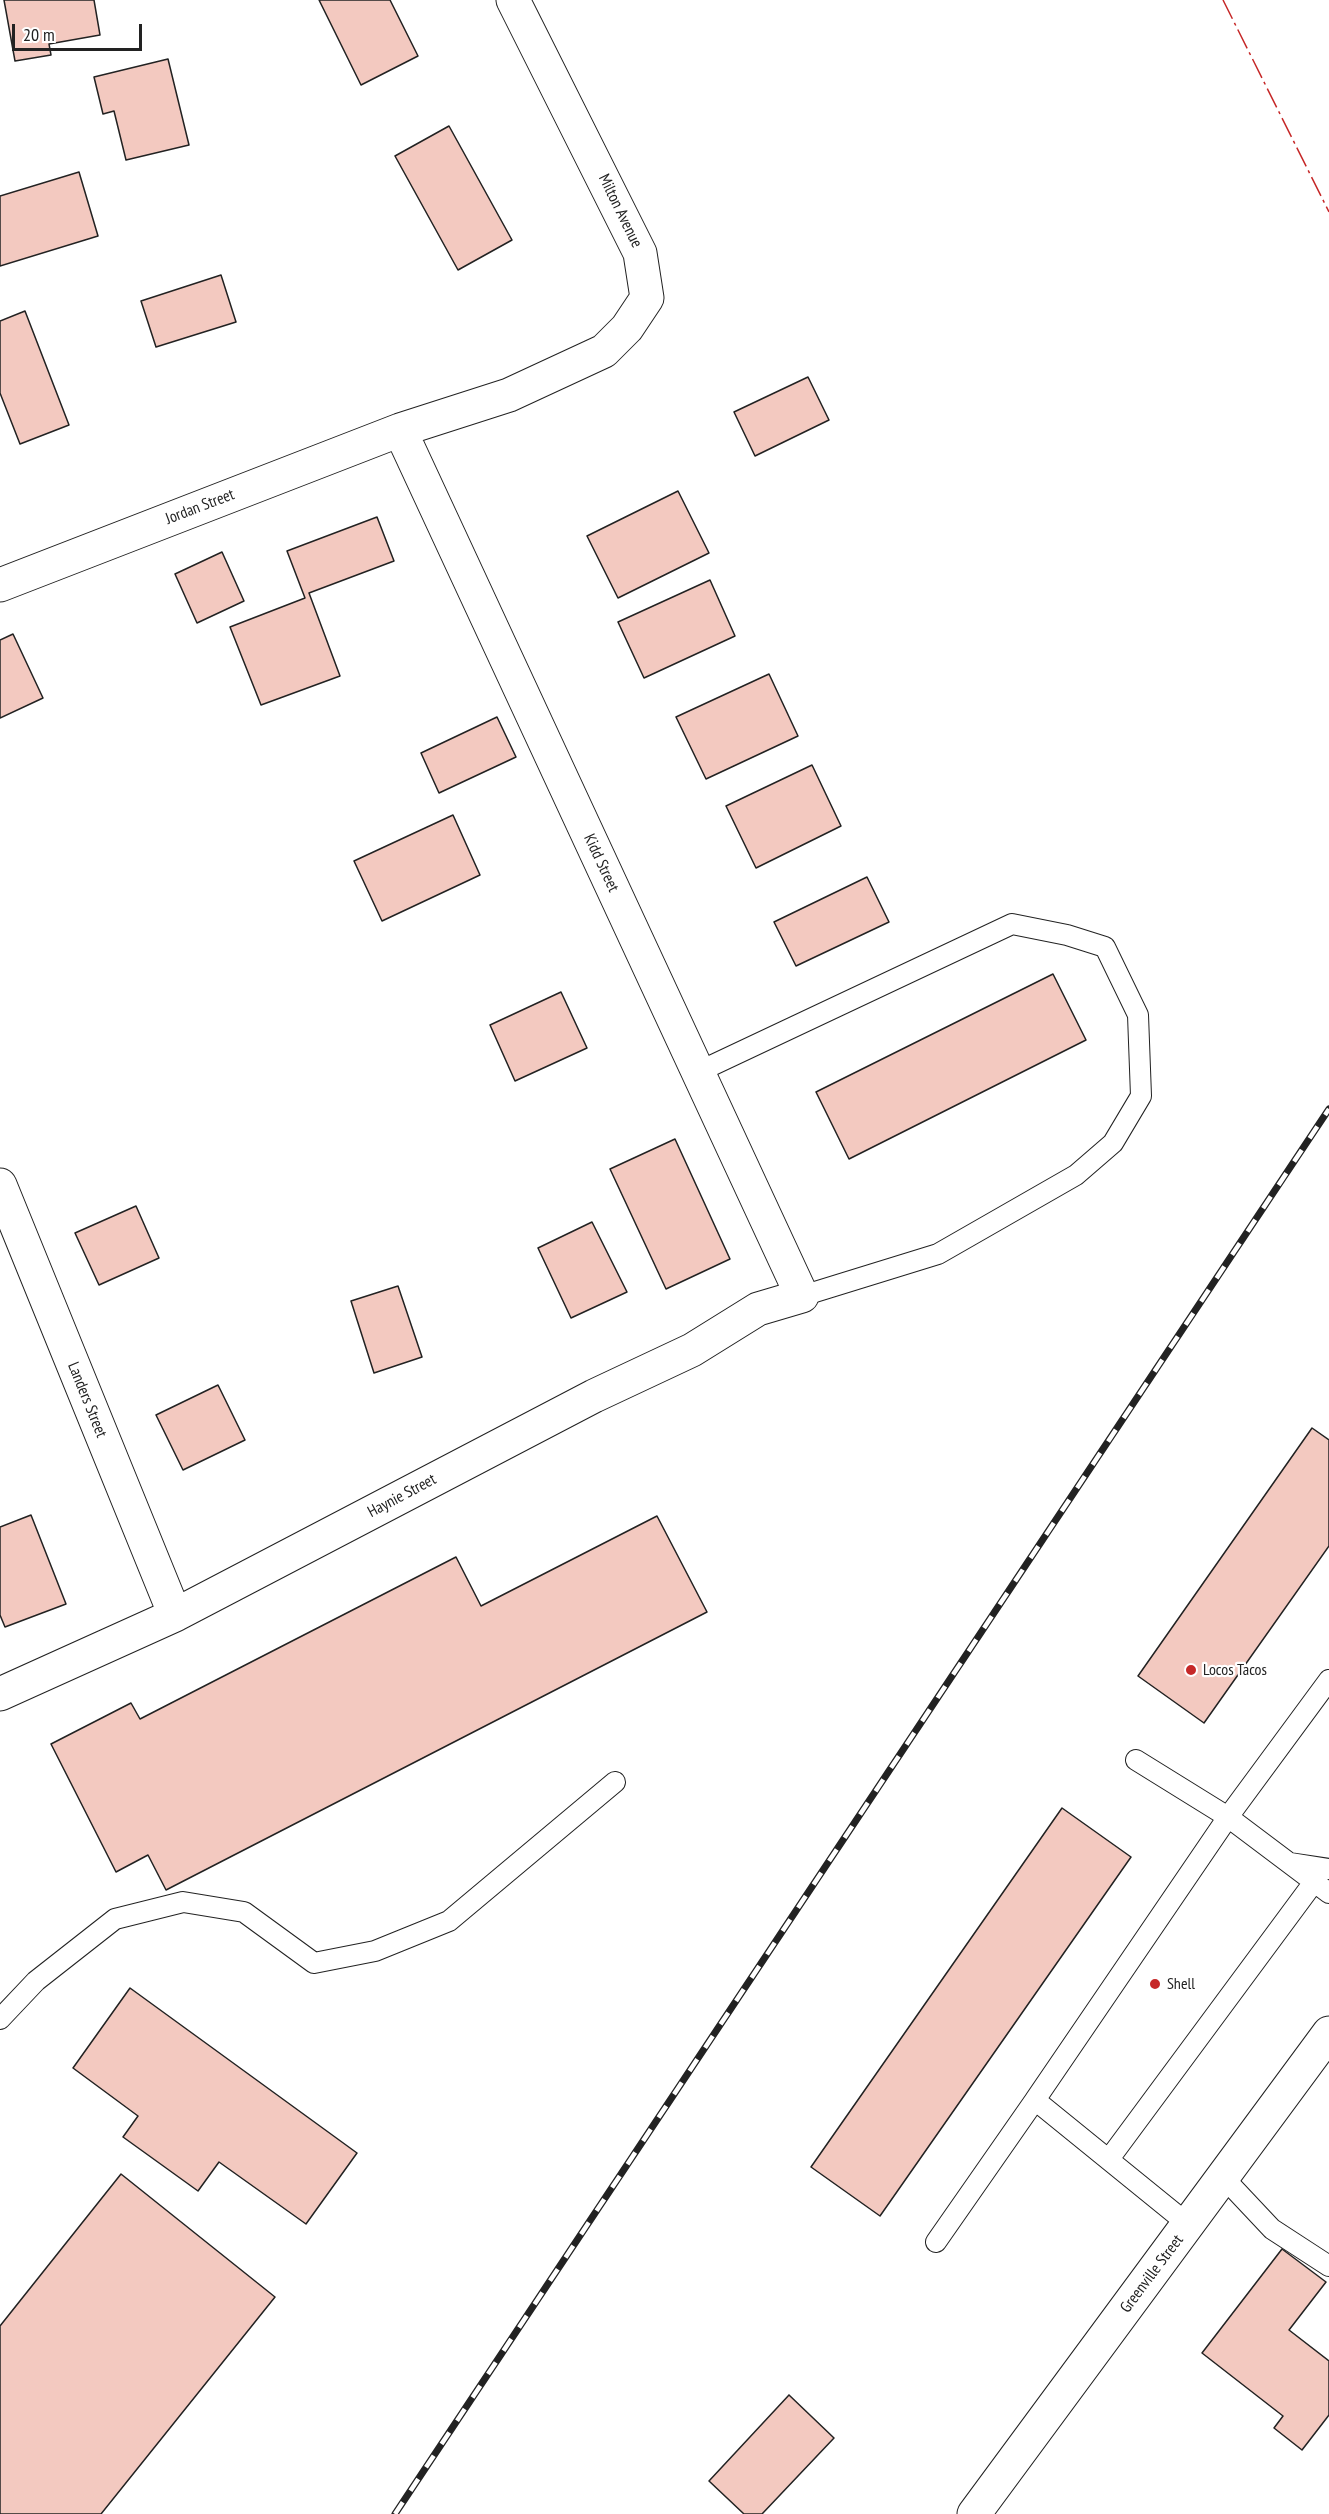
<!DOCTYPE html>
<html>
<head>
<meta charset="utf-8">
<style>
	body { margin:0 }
	#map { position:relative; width:1329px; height:2514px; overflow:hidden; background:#fff; font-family:"PT Sans Narrow",sans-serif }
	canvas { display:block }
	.scale { position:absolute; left:12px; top:24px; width:130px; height:27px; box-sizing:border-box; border:3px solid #222; border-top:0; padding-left:8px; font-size:18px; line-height:21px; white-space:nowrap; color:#222; -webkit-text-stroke:4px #fff; paint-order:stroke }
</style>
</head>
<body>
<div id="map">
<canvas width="1329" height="2514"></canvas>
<div class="scale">20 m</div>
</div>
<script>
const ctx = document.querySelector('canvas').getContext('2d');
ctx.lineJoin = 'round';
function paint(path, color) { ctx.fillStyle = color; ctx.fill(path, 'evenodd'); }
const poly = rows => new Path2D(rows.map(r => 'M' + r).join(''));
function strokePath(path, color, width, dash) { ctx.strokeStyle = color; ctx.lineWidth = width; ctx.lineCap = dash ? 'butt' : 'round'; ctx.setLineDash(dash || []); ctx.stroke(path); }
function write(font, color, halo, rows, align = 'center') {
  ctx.font = font + ' "PT Sans Narrow",sans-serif'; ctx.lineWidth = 4.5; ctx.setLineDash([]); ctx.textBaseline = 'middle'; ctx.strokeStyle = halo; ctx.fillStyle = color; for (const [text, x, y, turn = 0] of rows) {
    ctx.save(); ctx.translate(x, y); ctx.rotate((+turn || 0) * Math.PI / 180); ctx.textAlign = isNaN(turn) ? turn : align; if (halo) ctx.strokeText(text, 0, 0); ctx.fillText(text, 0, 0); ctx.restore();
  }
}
const building = poly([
	[4,0,94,0,100,35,49,44,51,55,15,61,4,0],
	[319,0,390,0,418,56,361,85,319,0],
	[168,59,189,145,126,160,114,111,103,114,94,77,168,59],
	[449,126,512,240,458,270,395,156,449,126],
	[79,172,98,236,0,266,0,196,79,172],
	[221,275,236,322,156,347,141,301,221,275],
	[25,311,69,425,20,444,0,393,0,321,25,311],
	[808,377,829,420,755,456,734,412,808,377],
	[678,491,709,553,618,598,587,536,678,491],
	[377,517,394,561,309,593,340,676,261,705,230,627,305,598,287,551,377,517],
	[222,552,244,601,197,623,175,574,222,552],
	[710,580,735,636,644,678,618,622,710,580],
	[13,634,43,698,0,718,0,640,13,634],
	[769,674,798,736,706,779,676,717,769,674],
	[497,717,516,757,439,793,421,753,497,717],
	[812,765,841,826,756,868,726,806,812,765],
	[453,815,480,875,382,921,354,861,453,815],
	[867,877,889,922,796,966,774,922,867,877],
	[1053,974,1086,1040,849,1159,816,1092,1053,974],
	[561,992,587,1048,515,1081,490,1025,561,992],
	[675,1139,730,1259,666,1289,610,1169,675,1139],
	[136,1206,159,1258,99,1285,75,1233,136,1206],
	[592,1222,627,1292,571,1318,538,1248,592,1222],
	[398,1286,422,1357,374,1373,351,1301,398,1286],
	[218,1385,245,1440,183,1470,156,1415,218,1385],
	[1312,1428,1329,1440,1329,1546,1204,1723,1138,1676,1312,1428],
	[31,1515,66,1604,5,1627,0,1615,0,1527,31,1515],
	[657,1516,707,1612,166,1890,148,1855,116,1872,51,1744,131,1703,140,1719,456,1557,481,1606,657,1516],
	[1062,1808,1131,1857,880,2216,811,2167,1062,1808],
	[130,1988,357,2153,306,2224,219,2162,198,2191,123,2137,138,2116,73,2068,130,1988],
	[121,2174,275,2297,101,2514,0,2514,0,2326,121,2174],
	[1282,2249,1326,2282,1289,2330,1329,2361,1329,2415,1302,2450,1274,2428,1283,2416,1202,2353,1282,2249],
	[789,2395,834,2438,762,2514,744,2514,709,2481,789,2395]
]);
paint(building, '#f3c9c0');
strokePath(building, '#222', 1.5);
const service = poly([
	[698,1072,1012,924,1067,935,1105,947,1138,1015,1141,1096,1113,1143,1076,1175,938,1254,802,1296],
	[1136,1760,1228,1817,1329,1893],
	[1290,1863,1329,1869],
	[0,2019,36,1981,115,1919,183,1902,244,1912,314,1963,375,1951,449,1921,615,1782],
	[1035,2100,1228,1817,1329,1680],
	[1109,2159,1314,1882],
	[1224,2178,1272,2229,1329,2266],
	[936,2242,1035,2100,1189,2225]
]);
const minor = poly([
	[0,585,400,430,509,395,604,351,627,328,647,298,640,253,513,0],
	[0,1185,175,1615],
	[0,1694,175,1615,594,1396,692,1350,758,1309,802,1296,400,430]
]);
const primary = poly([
	[974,2514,1329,2033]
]);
strokePath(service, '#222', 22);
strokePath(minor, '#222', 35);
strokePath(primary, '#222', 35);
strokePath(service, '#fff', 20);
strokePath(minor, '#fff', 33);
strokePath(primary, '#fff', 33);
const rail = poly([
	[395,2514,1329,1109]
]);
strokePath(rail, '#222', 7);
strokePath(rail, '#fff', 4.5, [14]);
strokePath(poly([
	[1223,0,1329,212]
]), '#c62828', 1.5, [21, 4.5, 3, 4.5]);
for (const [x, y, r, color] of [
	[1191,1670,6,"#c62828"],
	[1155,1984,6,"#c62828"]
]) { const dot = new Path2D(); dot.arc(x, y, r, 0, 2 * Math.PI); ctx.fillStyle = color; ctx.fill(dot); strokePath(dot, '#fff', 2); }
write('16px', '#222', '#fff', [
	["Milton Avenue",620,211,64],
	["Jordan Street",200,507,-21],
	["Kidd Street",601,863,65],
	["Landers Street",87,1400,68],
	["Haynie Street",402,1496,-28],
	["Greenville Street",1152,2274,-53]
]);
write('16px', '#222', '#fff', [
	["Locos Tacos",1203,1670],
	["Shell",1167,1984]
], 'left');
</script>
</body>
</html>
